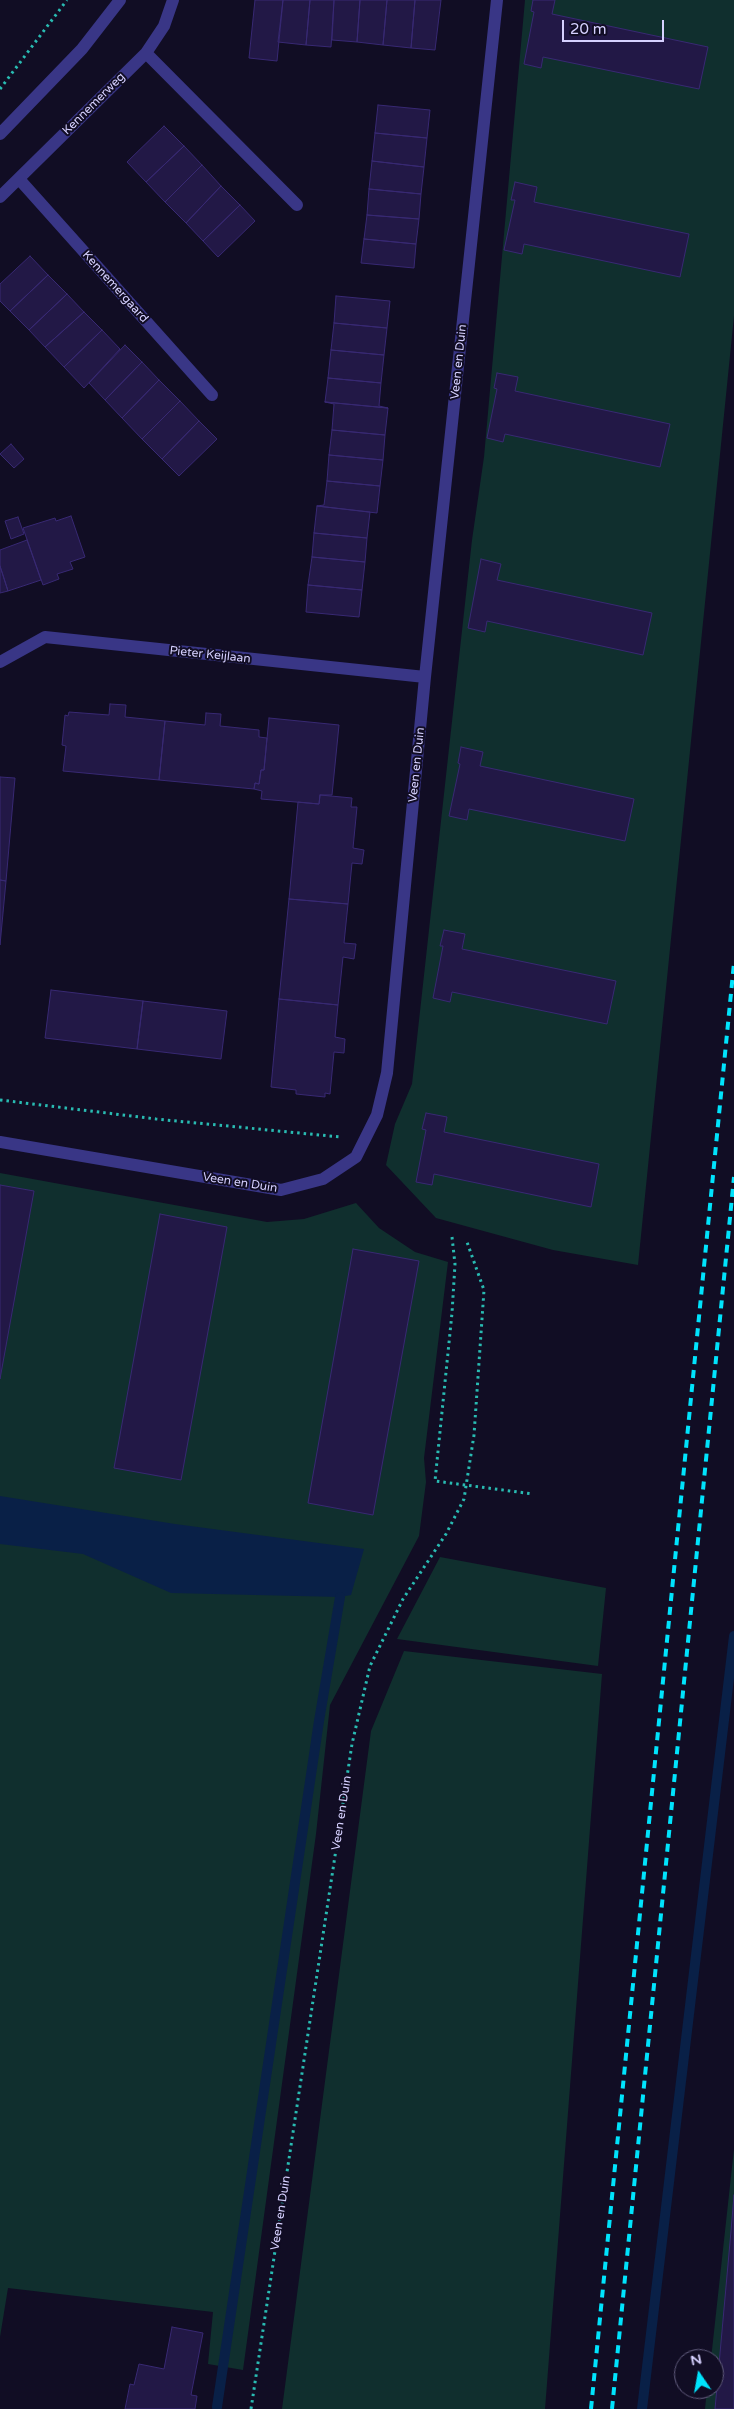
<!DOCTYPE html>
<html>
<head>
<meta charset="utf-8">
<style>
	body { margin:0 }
	#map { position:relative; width:734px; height:2409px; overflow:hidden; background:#110d24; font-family:"Varela Round",sans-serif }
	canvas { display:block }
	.north { position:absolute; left:674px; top:2349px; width:50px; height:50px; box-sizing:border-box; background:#110d24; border:1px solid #605b7c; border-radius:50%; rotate:348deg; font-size:14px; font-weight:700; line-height:20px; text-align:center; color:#d6d1ff }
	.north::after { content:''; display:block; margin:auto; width:18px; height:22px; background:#00e3fc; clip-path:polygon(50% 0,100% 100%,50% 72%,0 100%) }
	.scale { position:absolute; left:562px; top:20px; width:102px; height:22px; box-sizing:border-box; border:2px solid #d6d1ff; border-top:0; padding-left:6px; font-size:15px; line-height:18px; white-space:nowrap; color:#d6d1ff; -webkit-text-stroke:4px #110d24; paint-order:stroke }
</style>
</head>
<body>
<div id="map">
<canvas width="734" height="2409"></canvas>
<div class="north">N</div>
<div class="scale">20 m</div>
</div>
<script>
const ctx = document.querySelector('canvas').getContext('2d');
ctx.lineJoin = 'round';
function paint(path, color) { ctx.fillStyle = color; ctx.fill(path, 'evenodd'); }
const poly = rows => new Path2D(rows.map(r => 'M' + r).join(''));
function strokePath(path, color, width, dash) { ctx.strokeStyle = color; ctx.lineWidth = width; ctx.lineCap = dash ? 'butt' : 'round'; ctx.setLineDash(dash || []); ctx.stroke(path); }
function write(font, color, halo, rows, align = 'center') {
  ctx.font = font + ' "Varela Round",sans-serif'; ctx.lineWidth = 4; ctx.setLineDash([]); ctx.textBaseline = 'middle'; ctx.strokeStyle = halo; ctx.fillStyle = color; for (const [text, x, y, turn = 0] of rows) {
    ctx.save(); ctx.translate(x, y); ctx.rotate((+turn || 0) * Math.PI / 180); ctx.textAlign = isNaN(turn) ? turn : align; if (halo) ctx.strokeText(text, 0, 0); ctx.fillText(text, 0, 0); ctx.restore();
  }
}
paint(poly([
	[525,0,734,0,734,316,638,1265,553,1250,436,1218,386,1165,395,1124,412,1084,472,540,484,457],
	[0,1173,267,1222,304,1219,356,1203,379,1228,415,1252,448,1262,424,1458,426,1482,419,1536,330,1705,316,1834,243,2370,208,2364,213,2312,8,2288,0,2337],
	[440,1557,606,1588,598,1666,397,1639],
	[404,1651,602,1674,545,2409,282,2409,371,1731],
	[734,2149,734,2409,705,2409,707,2389,714,2389,714,2359,711,2359]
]), '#102f2e');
paint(poly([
	[0,1496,175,1524,364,1549,351,1595,340,1597,171,1593,83,1554,0,1544]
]), '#092047');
strokePath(poly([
	[217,2407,319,1721,340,1597],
	[642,2409,734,1636]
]), '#092047', 10);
const building = poly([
	[255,0,283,0,277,61,249,58,255,0],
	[283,0,310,0,306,45,278,42,283,0],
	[310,0,334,0,331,47,306,45,310,0],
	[334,0,360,0,357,42,332,40,334,0],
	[360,0,387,0,383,45,357,42,360,0],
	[387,0,415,0,411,48,383,45,387,0],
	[415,0,441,0,435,50,411,48,415,0],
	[533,0,555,0,552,14,708,47,699,89,543,57,541,68,524,64,534,12,531,11,533,0],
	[378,105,430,110,427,138,375,133,378,105],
	[164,126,184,146,146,182,127,162,164,126],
	[375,133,427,138,424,167,372,161,375,133],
	[184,146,202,165,165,202,146,182,184,146],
	[372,161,424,167,421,194,369,189,372,161],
	[202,165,221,186,186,223,165,202,202,165],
	[515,182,537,187,534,202,689,234,680,277,524,244,522,254,504,250,515,200,511,200,515,182],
	[221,186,240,205,203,241,186,223,221,186],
	[369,189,421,194,419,219,367,215,369,189],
	[240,205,255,221,218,257,203,241,240,205],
	[367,215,419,219,416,244,364,239,367,215],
	[364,239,416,244,414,268,361,263,364,239],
	[30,256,48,275,10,311,0,301,0,284,30,256],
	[48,275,67,294,29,330,10,311,48,275],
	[67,294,84,312,45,347,29,330,67,294],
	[336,296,390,301,387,328,334,323,336,296],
	[84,312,102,330,64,367,45,347,84,312],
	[334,323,387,328,384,355,331,350,334,323],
	[102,330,120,349,84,388,64,367,102,330],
	[125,345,142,362,105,400,89,383,125,345],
	[331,350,384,355,381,383,328,378,331,350],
	[142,362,159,380,122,418,105,400,142,362],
	[497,373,518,377,515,391,670,424,660,467,505,434,503,442,487,438,497,389,494,388,497,373],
	[328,378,381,383,379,406,388,408,325,402,328,378],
	[159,380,180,401,142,439,122,418,159,380],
	[180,401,199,421,162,459,142,439,180,401],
	[325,402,388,408,385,435,332,430,334,404,325,402],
	[199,421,217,439,179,476,162,459,199,421],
	[332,430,385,435,383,460,329,455,332,430],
	[11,444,24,459,14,468,0,454,11,444],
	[329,455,383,460,380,486,327,481,329,455],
	[327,481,380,486,377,513,317,506,324,505,327,481],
	[317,506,370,512,367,538,314,533,317,506],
	[71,516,85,557,70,562,73,569,57,574,59,579,43,585,23,528,55,518,56,521,71,516],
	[18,517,24,534,11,539,5,521,18,517],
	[314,533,367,538,365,562,312,557,314,533],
	[27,540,41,580,8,591,0,566,0,550,27,540],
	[312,557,365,562,362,590,308,585,312,557],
	[481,559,501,564,497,580,652,613,643,655,487,621,485,632,468,628,481,559],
	[0,566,8,591,0,593,0,566],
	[308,585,362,590,359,617,306,612,308,585],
	[110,704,126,705,125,717,165,721,159,780,63,771,66,746,62,745,65,715,68,716,69,712,109,715,110,704],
	[206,713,221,714,220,726,259,730,259,737,267,738,264,770,261,770,259,784,255,783,254,789,159,780,165,721,205,725,206,713],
	[269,718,339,725,332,795,320,795,319,804,261,799,262,791,254,789,255,783,259,784,261,770,264,770,269,718],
	[461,747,483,752,480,766,634,799,625,841,469,809,467,820,449,816,460,764,458,763,461,747],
	[0,777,15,778,6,881,0,880,0,777],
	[320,795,352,798,351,807,357,807,353,848,364,850,362,864,352,863,348,904,289,899,298,802,319,804,320,795],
	[0,880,6,881,0,945,0,880],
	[289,899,348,904,344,943,356,944,354,959,343,957,338,1005,279,999,289,899],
	[444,930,465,934,462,949,616,981,607,1024,452,992,450,1002,433,998,443,946,440,946,444,930],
	[51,990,143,1001,137,1049,45,1038,51,990],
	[279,999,338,1005,335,1037,345,1039,344,1053,334,1052,330,1094,325,1093,325,1097,296,1094,296,1090,271,1087,279,999],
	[143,1001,227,1011,221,1059,137,1049,143,1001],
	[426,1113,447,1117,444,1132,599,1164,591,1207,434,1174,432,1185,416,1182,426,1130,422,1129,426,1113],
	[0,1185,34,1191,0,1379,0,1185],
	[160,1214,227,1227,181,1480,114,1468,160,1214],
	[353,1249,419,1261,373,1515,308,1503,353,1249],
	[734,2195,734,2409,715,2409,731,2231,734,2195],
	[172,2327,203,2333,191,2395,197,2396,195,2409,125,2409,130,2384,134,2385,139,2364,164,2369,172,2327]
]);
paint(building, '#221846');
strokePath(building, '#382973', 1);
strokePath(poly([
	[0,89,67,0],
	[0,1100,156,1119,340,1137],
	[452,1237,455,1264,452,1313,435,1481,533,1494],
	[251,2409,352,1744,370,1666,403,1599,446,1534,464,1499,474,1435,484,1290,467,1242]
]), '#29bbb2', 3, [2.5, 4]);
strokePath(poly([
	[146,53,297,205],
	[0,134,82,49,120,0],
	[19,179,212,395],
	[0,197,146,53,164,26,173,0],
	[0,662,45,637,425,677],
	[0,1142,281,1190,323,1179,356,1157,377,1115,387,1073,425,677,497,0]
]), '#393686', 12);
strokePath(poly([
	[591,2409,734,963],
	[612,2409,734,1177]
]), '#00e3fc', 4, [8, 6]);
write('12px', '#d6d1ff', '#110d24', [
	["Kennemerweg",94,104,-45],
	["Kennemergaard",115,287,48],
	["Veen en Duin",459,362,-84],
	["Pieter Keijlaan",210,655,6],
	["Veen en Duin",417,765,-84],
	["Veen en Duin",240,1183,9],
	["Veen en Duin",342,1813,-81],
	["Veen en Duin",281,2213,-81]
]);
</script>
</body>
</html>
